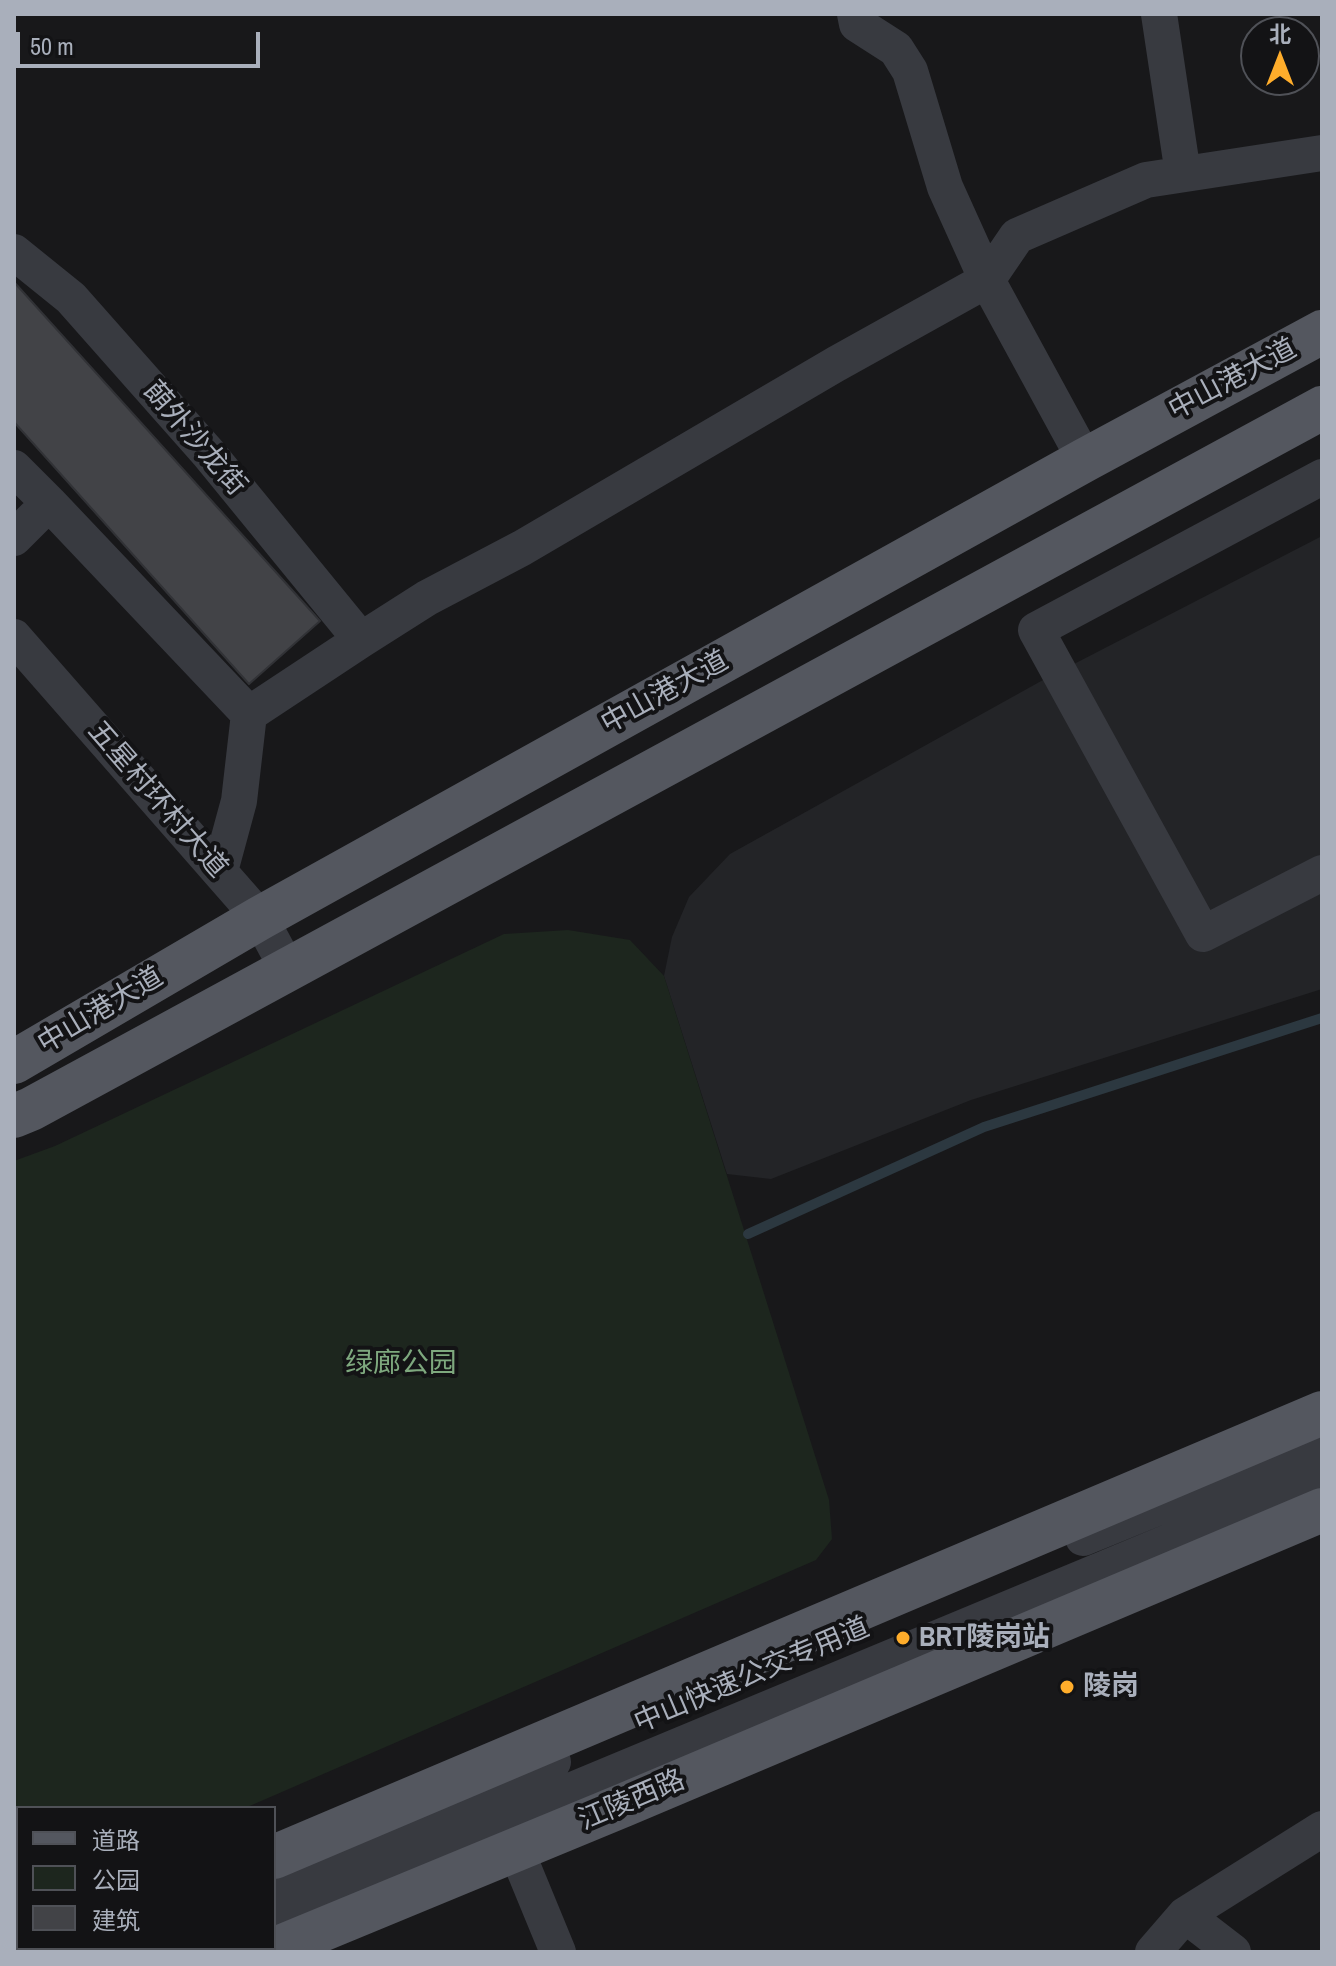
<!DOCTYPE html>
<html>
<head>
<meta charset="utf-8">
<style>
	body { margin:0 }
	#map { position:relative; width:1336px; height:1966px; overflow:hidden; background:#18181a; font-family:"Archivo Narrow","Noto Sans SC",sans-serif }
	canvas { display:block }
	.frame { position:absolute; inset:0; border:16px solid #a9afbb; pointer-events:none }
	.legend { position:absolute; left:16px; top:1806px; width:260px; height:144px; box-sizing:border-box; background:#131315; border:2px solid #4f5157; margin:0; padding:10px 14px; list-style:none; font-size:24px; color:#a9afbb }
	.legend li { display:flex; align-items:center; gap:16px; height:40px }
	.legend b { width:40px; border:2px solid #4f5157 }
	.north { position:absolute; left:1240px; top:16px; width:80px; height:80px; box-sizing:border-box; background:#131315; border:2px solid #4f5157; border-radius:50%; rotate:0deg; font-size:22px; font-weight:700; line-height:32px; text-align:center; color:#a9afbb }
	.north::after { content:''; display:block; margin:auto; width:28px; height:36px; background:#ffad2b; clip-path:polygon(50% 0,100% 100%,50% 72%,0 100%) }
	.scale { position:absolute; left:16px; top:32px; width:244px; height:36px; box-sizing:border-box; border:4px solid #a9afbb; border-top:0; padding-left:10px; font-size:24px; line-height:28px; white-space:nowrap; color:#a9afbb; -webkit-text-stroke:6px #131315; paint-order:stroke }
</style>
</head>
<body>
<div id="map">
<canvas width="1336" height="1966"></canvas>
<div class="frame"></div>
<ul class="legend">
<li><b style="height:10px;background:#54575f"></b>道路</li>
<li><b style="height:22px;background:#1d261e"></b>公园</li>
<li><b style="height:22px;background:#424347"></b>建筑</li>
</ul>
<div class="north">北</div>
<div class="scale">50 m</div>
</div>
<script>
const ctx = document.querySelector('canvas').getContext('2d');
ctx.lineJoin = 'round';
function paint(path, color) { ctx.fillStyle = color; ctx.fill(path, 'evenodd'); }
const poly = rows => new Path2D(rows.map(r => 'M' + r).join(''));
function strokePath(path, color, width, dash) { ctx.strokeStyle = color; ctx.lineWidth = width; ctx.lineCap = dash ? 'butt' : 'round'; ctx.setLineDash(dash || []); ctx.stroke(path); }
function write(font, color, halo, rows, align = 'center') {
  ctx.font = font + ' "Archivo Narrow","Noto Sans SC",sans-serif'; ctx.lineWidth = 8; ctx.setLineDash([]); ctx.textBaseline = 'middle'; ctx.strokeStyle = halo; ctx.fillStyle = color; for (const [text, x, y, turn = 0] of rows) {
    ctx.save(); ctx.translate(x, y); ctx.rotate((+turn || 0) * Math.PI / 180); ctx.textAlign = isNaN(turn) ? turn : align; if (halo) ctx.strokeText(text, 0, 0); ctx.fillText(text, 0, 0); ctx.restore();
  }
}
paint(poly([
	[1322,536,1322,989,971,1100,771,1179,727,1174,664,976,672,937,689,897,730,854,1043,680]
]), '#232427');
paint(poly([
	[568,930,630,940,664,976,829,1500,832,1539,816,1560,245,1808,18,1808,18,1906,14,1908,14,1161,55,1146,504,934]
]), '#1d261e');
strokePath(poly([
	[748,1234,984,1127,1322,1018]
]), '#2c3840', 10);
const building = poly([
	[14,282,320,621,249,684,14,422,14,282]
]);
paint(building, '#424347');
strokePath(building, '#313236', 2);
strokePath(poly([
	[855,14,857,24,896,49,910,71,945,187,987,280,1085,460],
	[1159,14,1183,174],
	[14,252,71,298,209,454,361,640],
	[14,468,49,503],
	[1322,477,1036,630,1203,934,1322,873],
	[14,538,49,503,249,714],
	[14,637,260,918,288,970],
	[220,871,239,801,249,714,361,640,427,598,522,548,836,364,987,280,1017,236,1146,180,1322,153],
	[1083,1538,1322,1440],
	[516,1850,558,1952],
	[274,1884,553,1762],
	[274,1914,1322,1478],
	[1185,1915,1233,1952],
	[117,1952,126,1948],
	[182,1952,192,1948],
	[1153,1952,1185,1915,1322,1829]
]), '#383a40', 36);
strokePath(poly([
	[14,1062,260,918,1085,460,1322,332],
	[14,1116,31,1109,1322,408],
	[274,1857,1322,1413],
	[47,1952,57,1948],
	[268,1952,624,1805,1322,1510]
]), '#54575f', 44);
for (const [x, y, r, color] of [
	[903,1638,8,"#ffad2b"],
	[1067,1687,8,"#ffad2b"]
]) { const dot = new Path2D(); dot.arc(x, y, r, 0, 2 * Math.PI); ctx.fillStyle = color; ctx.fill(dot); strokePath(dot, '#131315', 3); }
write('28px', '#a9afbb', '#131315', [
	["中山港大道",1233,380,-28],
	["蓢外沙龙街",194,439,49],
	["中山港大道",665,693,-29],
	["五星村环村大道",157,800,49],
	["中山港大道",101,1011,-31],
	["中山快速公交专用道",752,1676,-23],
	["江陵西路",632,1801,-23]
]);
write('28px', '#7ea87e', '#131315', [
	["绿廊公园",401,1364]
]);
write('bold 28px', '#a9afbb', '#131315', [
	["BRT陵岗站",919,1638],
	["陵岗",1083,1687]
], 'left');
</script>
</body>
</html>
